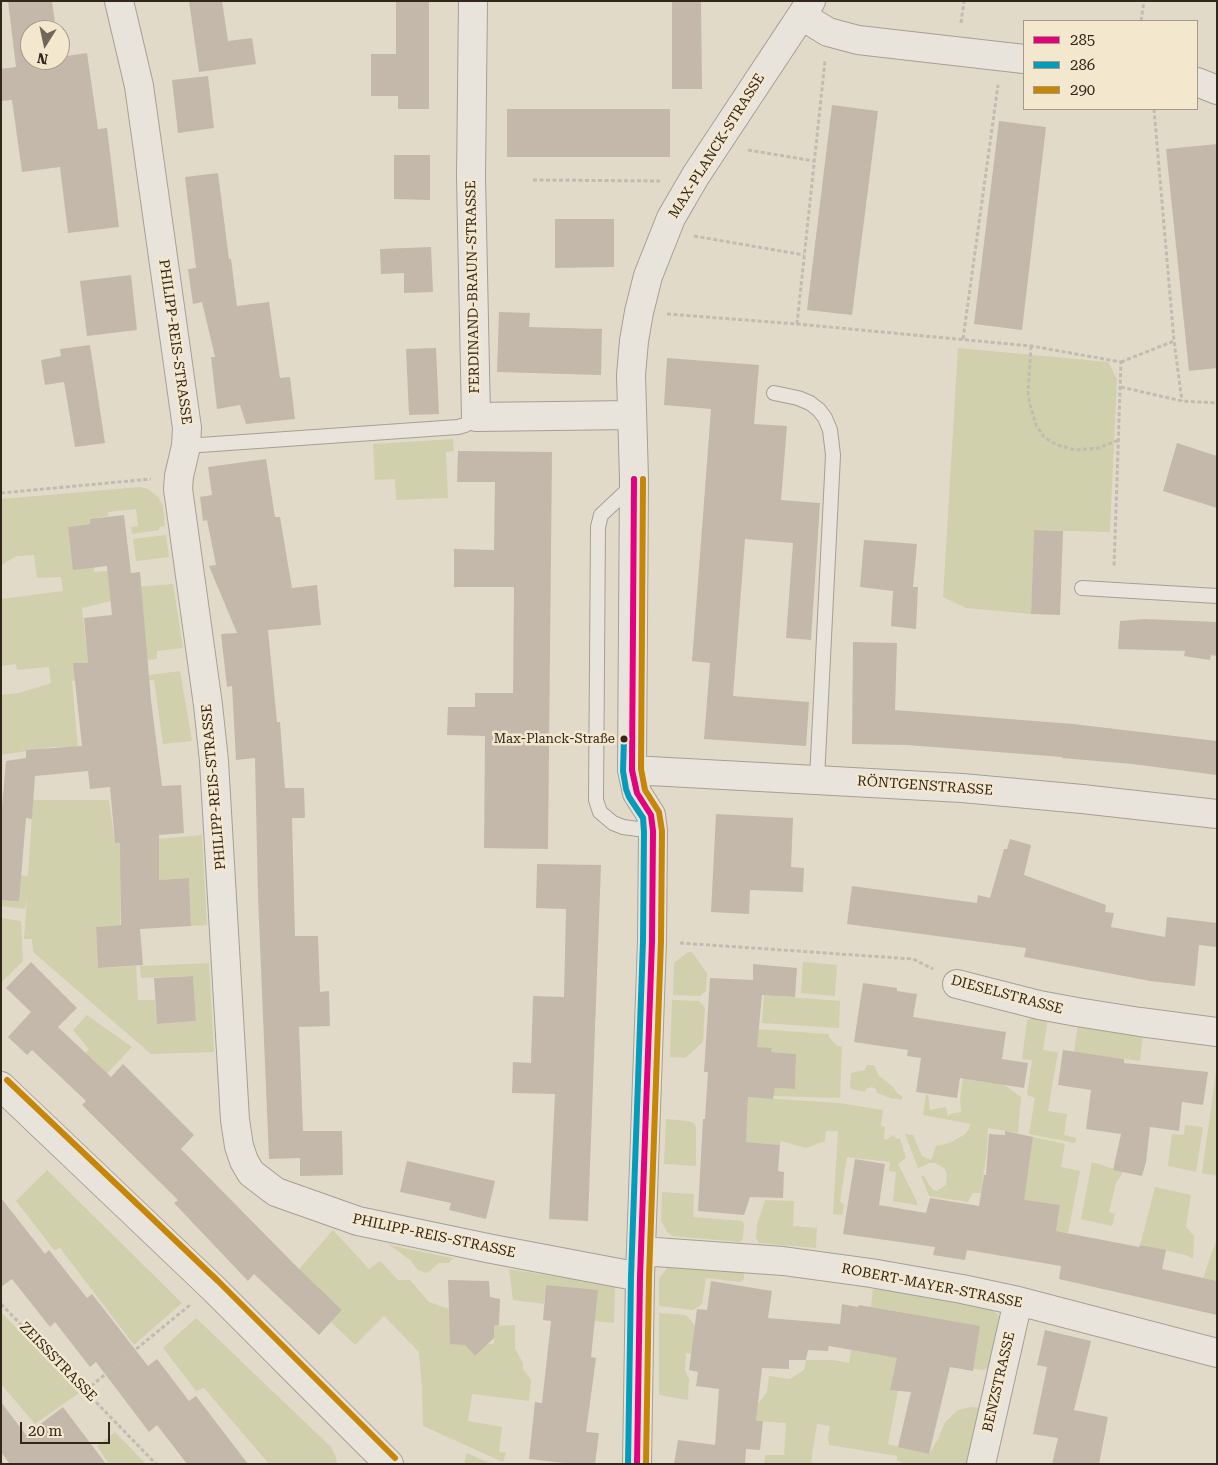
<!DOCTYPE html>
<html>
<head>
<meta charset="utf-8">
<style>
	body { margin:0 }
	#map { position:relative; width:1218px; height:1465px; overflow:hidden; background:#e1dac9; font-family:"Roboto Serif",serif }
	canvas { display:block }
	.frame { position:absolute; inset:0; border:2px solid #33271c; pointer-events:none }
	.legend { position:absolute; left:1023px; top:20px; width:175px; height:90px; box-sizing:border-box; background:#f3e7ce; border:1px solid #a69a87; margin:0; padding:6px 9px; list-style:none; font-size:15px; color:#33271c }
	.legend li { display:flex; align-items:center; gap:10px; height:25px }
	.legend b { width:25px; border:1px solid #a69a87 }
	.north { position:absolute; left:20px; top:20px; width:50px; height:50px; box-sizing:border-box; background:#f3e7ce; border:1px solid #a69a87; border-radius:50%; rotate:190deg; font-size:14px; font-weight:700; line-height:20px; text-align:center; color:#33271c }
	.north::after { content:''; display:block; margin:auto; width:18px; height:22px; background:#706659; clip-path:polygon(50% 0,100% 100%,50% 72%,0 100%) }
	.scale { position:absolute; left:20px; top:1422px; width:90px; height:22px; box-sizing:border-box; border:2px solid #33271c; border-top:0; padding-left:6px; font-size:15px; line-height:18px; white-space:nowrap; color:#33271c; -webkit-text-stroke:4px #f3e7ce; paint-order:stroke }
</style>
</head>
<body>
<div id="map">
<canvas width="1218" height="1465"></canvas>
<div class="frame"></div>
<ul class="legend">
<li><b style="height:6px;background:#e5007d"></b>285</li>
<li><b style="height:6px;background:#059cbc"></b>286</li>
<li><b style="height:6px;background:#c68607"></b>290</li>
</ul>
<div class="north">N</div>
<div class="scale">20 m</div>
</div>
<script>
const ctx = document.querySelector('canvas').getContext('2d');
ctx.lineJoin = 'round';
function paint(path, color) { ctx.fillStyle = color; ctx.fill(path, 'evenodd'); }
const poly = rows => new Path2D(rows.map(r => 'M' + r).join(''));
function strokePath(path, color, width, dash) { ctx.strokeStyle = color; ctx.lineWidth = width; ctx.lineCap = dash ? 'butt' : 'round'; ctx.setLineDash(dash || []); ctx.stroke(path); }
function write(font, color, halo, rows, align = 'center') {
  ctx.font = font + ' "Roboto Serif",serif'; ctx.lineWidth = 5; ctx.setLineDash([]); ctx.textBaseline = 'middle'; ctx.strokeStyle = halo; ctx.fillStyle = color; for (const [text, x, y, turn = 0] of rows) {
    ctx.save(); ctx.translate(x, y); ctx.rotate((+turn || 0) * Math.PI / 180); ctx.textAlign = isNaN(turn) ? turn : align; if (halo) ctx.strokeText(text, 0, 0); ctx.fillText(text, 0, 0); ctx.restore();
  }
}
paint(poly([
	[958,348,1108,362,1117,379,1110,532,1034,530,1031,614,966,608,943,597],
	[453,439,454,451,446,452,448,498,396,500,395,479,375,480,373,444],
	[140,487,148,489,159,498,163,507,165,526,159,527,159,530,132,534,131,527,138,526,136,509,108,512,108,516,90,519,90,524,68,527,72,558,92,556,94,572,125,569,119,588,173,584,183,648,157,651,157,659,148,660,111,601,82,608,88,663,82,680,72,681,78,748,53,747,1,755,1,695,19,693,51,683,49,667,17,670,16,664,1,666,1,599,63,591,61,577,37,578,34,555,17,556,3,564,1,569,1,499],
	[166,535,169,557,136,561,133,539],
	[180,671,192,741,163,744,154,680,143,680,142,676],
	[33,800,109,800,115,843,202,835,207,925,191,926,189,878,159,880,121,876,120,925,96,927,98,968,136,966,138,1000,155,1000,157,1024,196,1021,193,976,141,978,140,966,209,963,214,1052,151,1054,33,952,32,939,24,939,27,898,25,909,1,906,1,877,4,873,28,876],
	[1,918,21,921,23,961,1,983],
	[688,952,692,952,707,973,706,991,700,996,673,995,674,963],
	[803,962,837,965,835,996,801,993],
	[764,995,840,1001,839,1028,762,1023],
	[672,1000,699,1001,705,1008,703,1042,685,1058,670,1057],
	[87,1015,132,1047,86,1096,66,1075,89,1049,73,1030],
	[1035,1015,1048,1018,1043,1050,1058,1052,1048,1111,1067,1114,1064,1135,1076,1138,1075,1143,1029,1134,1035,1098,1027,1095,1032,1060,1022,1059,1027,1021],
	[1078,1024,1143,1035,1140,1061,1074,1052],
	[755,1029,829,1034,829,1037,837,1046,842,1046,840,1098,773,1096,774,1088,795,1089,796,1054,771,1052,772,1049,753,1047],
	[867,1065,874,1065,879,1076,892,1086,898,1094,903,1097,901,1100,896,1098,893,1099,877,1093,876,1089,872,1087,866,1089,865,1092,851,1089,850,1085,851,1073,865,1070],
	[1217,1065,1217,1176,1202,1173],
	[964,1070,1006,1086,1021,1097,1018,1133,988,1128,987,1150,981,1193,973,1193,968,1202,929,1196,921,1176,924,1176,932,1189,937,1191,946,1185,947,1174,944,1168,935,1163,930,1163,918,1168,905,1134,913,1135,922,1156,931,1160,936,1146,949,1143,964,1135,969,1129,970,1124,923,1115,926,1095,928,1095,930,1110,946,1107,948,1117,950,1114,961,1112,960,1099],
	[748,1097,839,1103,883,1110,881,1126,885,1127,884,1139,886,1140,893,1135,897,1139,900,1138,906,1158,898,1164,917,1202,917,1205,893,1201,896,1172,889,1171,890,1162,847,1157,840,1201,844,1205,842,1215,833,1214,838,1131,826,1131,825,1141,806,1148,781,1141,780,1145,735,1141,747,1123],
	[666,1119,689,1121,695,1124,696,1129,696,1166,664,1164],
	[1185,1125,1203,1127,1196,1172,1168,1166,1172,1134,1184,1135],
	[1033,1137,1065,1144,1061,1167,1080,1171,1068,1233,1056,1231,1060,1205,1002,1204,1028,1169],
	[1092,1162,1123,1172,1116,1183,1109,1212,1115,1214,1112,1226,1081,1219],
	[47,1170,182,1303,134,1345,60,1248,54,1250,16,1201],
	[1155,1187,1191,1195,1186,1227,1194,1236,1193,1259,1186,1255,1140,1245],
	[662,1192,694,1194,693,1217,742,1221,744,1224,743,1238,740,1242,672,1236,667,1232,661,1220],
	[765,1200,794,1201,793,1226,817,1228,816,1248,759,1243,756,1238,757,1224],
	[333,1230,369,1269,380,1261,398,1280,410,1280,429,1302,449,1309,465,1345,475,1356,488,1344,494,1344,494,1326,515,1325,515,1349,523,1363,523,1369,531,1380,529,1401,472,1394,468,1421,502,1427,499,1452,506,1453,503,1462,423,1426,422,1388,419,1352,384,1316,355,1345,331,1322,342,1310,299,1269],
	[1217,1238,1217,1281,1203,1278],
	[388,1244,408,1249,453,1258,449,1263,439,1263,427,1273,418,1270,410,1260],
	[668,1267,744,1271,744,1279,740,1282,706,1278,702,1304,693,1310,659,1306,659,1278],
	[509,1269,615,1286,614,1323,594,1321,546,1286,544,1304,513,1300],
	[873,1286,989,1307,998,1315,1002,1326,998,1361,984,1370,973,1369,980,1326,933,1319,898,1391,888,1444,929,1454,938,1439,945,1422,958,1410,971,1407,984,1408,971,1464,904,1464,897,1460,897,1456,829,1445,828,1437,830,1426,817,1424,811,1462,816,1464,764,1464,765,1455,784,1455,786,1423,756,1421,758,1404,767,1392,769,1376,790,1379,804,1370,806,1360,833,1360,849,1363,851,1350,898,1358,905,1313,871,1307],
	[1,1312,79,1393,35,1424,1,1384],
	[659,1313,686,1315,699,1330,697,1355,686,1353,685,1370,689,1379,688,1400,659,1395],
	[196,1318,331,1447,336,1457,337,1464,269,1464,204,1388,196,1391,163,1348],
	[115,1432,146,1464,109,1464,97,1446],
	[467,1453,491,1464,464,1464]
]), '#d0d0ac');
paint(poly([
	[8,1,52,1,56,30,30,30,30,60,60,60,60,57,87,53,98,129,107,128,119,227,68,233,60,167,22,172,12,100,1,101,1,69,16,67],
	[189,1,222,1,228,41,252,38,256,64,199,72],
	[396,1,429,1,429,109,398,109,398,96,371,96,371,54,396,54],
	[672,1,701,1,702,89,672,89],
	[208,76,214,128,178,133,172,80],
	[832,105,878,111,852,315,807,310],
	[507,109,670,109,670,157,507,157],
	[999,121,1046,127,1022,330,974,324],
	[1217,144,1217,368,1189,371,1166,149],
	[394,155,430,155,430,200,394,199],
	[218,173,229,259,231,259,237,306,269,302,280,378,290,377,295,419,246,424,240,405,217,409,211,357,215,357,202,302,193,304,188,269,196,268,185,177],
	[555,219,614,219,614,267,555,268],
	[431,247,433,292,404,293,404,273,381,274,380,249],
	[131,275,137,330,87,336,80,281],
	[499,312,530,313,529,327,602,329,601,375,497,372],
	[90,345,105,443,75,447,64,382,45,385,41,360,61,356,60,349],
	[436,348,439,414,409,415,406,349],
	[667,358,759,365,754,424,787,426,781,500,820,503,811,640,786,638,793,543,745,539,733,696,809,702,806,746,704,739,710,663,692,661,711,409,664,405],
	[1177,443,1217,456,1217,508,1163,491],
	[458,451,552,452,548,849,484,848,485,736,447,735,448,707,475,707,475,693,513,693,514,587,454,587,454,549,494,550,495,482,457,482],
	[266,459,275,517,280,517,292,588,317,585,321,625,268,630,277,722,280,722,285,788,304,788,305,818,292,818,295,936,318,936,320,992,329,991,330,1026,299,1027,303,1131,342,1131,343,1175,300,1176,300,1158,269,1159,258,897,255,758,236,760,232,686,227,687,221,634,237,633,209,566,216,565,207,520,203,521,200,497,212,495,208,467],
	[124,515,131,573,140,572,151,700,162,786,181,785,184,833,159,835,159,880,189,878,191,926,140,929,143,965,98,968,96,927,121,925,120,843,115,843,110,787,90,789,88,771,35,776,32,819,26,818,19,901,1,900,1,819,6,761,26,758,26,750,82,746,73,663,88,663,84,618,112,615,107,566,73,570,68,527,90,524,90,519],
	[1034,530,1063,531,1060,615,1031,614],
	[864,540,917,544,913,587,918,587,916,629,891,626,893,591,860,587],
	[1145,619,1217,622,1217,656,1211,655,1210,660,1184,656,1185,651,1118,649,1120,621],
	[853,642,897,643,895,710,1073,724,1217,741,1217,775,1132,764,1062,758,1062,757,907,745,852,744],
	[716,814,793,818,791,867,804,868,803,892,750,890,749,914,711,912],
	[1010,839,1031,845,1024,875,1106,905,1105,912,1114,913,1111,927,1165,937,1167,917,1217,923,1217,947,1199,945,1195,986,1150,981,1024,957,1026,948,847,924,852,886,977,903,978,895,990,898,1004,849,1007,849],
	[537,864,601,865,588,1221,549,1219,555,1094,512,1093,513,1062,531,1063,533,996,564,997,566,909,536,908],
	[31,962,77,1008,58,1027,111,1077,123,1064,194,1135,181,1149,294,1264,342,1310,319,1335,254,1274,248,1281,174,1203,178,1200,82,1105,86,1101,32,1050,27,1055,8,1037,31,1012,6,988],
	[753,964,797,968,795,997,762,995,757,1047,772,1048,771,1052,796,1054,795,1089,775,1088,773,1099,748,1097,746,1142,780,1145,778,1171,784,1172,783,1198,750,1197,744,1215,698,1211,703,1119,705,1119,708,1072,704,1072,710,978,753,980],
	[193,976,196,1021,157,1024,154,978],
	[863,983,897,988,897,991,917,994,913,1017,1006,1032,1002,1059,1028,1063,1024,1088,960,1078,957,1098,916,1092,921,1058,907,1056,908,1050,854,1042],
	[1063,1050,1124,1059,1124,1063,1208,1072,1203,1105,1182,1102,1179,1131,1150,1127,1146,1162,1142,1176,1113,1170,1121,1134,1086,1129,1091,1090,1058,1085],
	[1005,1131,1033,1137,1024,1200,1060,1205,1056,1231,1139,1247,1140,1245,1166,1250,1162,1269,1217,1281,1217,1315,1059,1279,1061,1266,967,1250,965,1260,933,1255,935,1247,843,1234,855,1159,885,1164,879,1205,926,1213,930,1198,979,1206,984,1175,986,1175,989,1134,1005,1135],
	[407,1161,495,1181,486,1219,449,1210,451,1203,400,1192],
	[1,1198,45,1254,49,1250,87,1298,92,1294,148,1366,157,1359,189,1401,196,1396,248,1464,187,1464,157,1425,149,1432,96,1362,90,1367,55,1322,50,1327,12,1279,1,1287],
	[448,1280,489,1281,490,1297,500,1299,499,1325,494,1326,494,1338,475,1356,465,1345,450,1344],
	[711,1281,772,1291,768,1318,840,1324,842,1304,858,1307,859,1305,980,1326,973,1371,950,1367,929,1454,898,1447,911,1392,890,1390,897,1358,829,1346,828,1351,808,1350,806,1360,789,1360,789,1369,762,1368,756,1421,763,1421,760,1450,746,1449,745,1464,674,1464,678,1440,715,1445,719,1389,696,1386,698,1372,689,1370,697,1309,707,1310],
	[546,1285,598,1290,591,1357,596,1358,586,1432,599,1433,595,1464,573,1464,529,1459,535,1402,542,1403,551,1321,543,1320],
	[1045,1330,1091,1341,1074,1410,1108,1417,1099,1464,1052,1464,1058,1438,1033,1434,1047,1367,1037,1365],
	[1,1402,26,1435,63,1407,106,1464,10,1464,1,1452]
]), '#c4b8aa');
const service = poly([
	[774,393,798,398,810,403,819,410,825,418,830,430,833,455,817,779],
	[186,446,458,427,465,425,476,417],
	[632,486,601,515,598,527,596,800,600,812,613,823,623,827,653,831],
	[1082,588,1217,596]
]);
const minor = poly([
	[119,1,139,86,187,428,186,446,179,476,178,489,208,705,214,761,235,1120,239,1146,244,1161,251,1173,276,1192,358,1221,492,1249,640,1277],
	[473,1,471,177,476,417,632,415],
	[802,16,828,32,858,40,1024,59],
	[1197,82,1217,90],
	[632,770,962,788,1082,799,1217,814],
	[957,984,1039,1005,1077,1012,1140,1022,1217,1032],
	[641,1251,783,1261,871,1273,962,1289,1018,1301,1217,1353],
	[637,1464,640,1277,652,941,653,831,651,815,637,793,632,770,634,479,631,375,634,341,639,312,648,276,671,218,696,175,811,1],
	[981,1464,1018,1301]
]);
const tertiary = poly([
	[1,1086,212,1287,389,1464]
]);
strokePath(service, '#a69f93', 16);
strokePath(minor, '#a69f93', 30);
strokePath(tertiary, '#a69f93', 30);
strokePath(poly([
	[1141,21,1144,1],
	[961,23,964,1],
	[1154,109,1174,341,1182,401],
	[748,150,814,161],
	[533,180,660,181],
	[694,236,804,255],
	[667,314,797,324,1031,346,1121,362,1114,567],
	[797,324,825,61],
	[963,339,998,85],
	[1031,346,1028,393,1030,405,1036,425,1044,437,1057,445,1076,450,1098,448,1119,440],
	[1121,362,1174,341],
	[1121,387,1182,401,1217,403],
	[1,493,151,479],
	[680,943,913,959,933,969],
	[1,1304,156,1464],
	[86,1390,190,1305]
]), '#c2bbb2', 3, [4, 2.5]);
strokePath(service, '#e9e4db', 14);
strokePath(minor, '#e9e4db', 28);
strokePath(tertiary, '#e9e4db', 28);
strokePath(poly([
	[634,479,632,770,637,793,651,815,653,831,652,941,640,1277,637,1464]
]), '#e5007d', 6);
strokePath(poly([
	[624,739,623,771,626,789,629,797,643,818,644,832,643,941,631,1277,628,1464]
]), '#059cbc', 6);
strokePath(poly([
	[643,479,641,769,645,790,659,812,662,831,661,941,649,1277,646,1464],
	[7,1080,218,1281,395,1458]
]), '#c68607', 6);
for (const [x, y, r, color] of [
	[624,739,4.5,"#33271c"]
]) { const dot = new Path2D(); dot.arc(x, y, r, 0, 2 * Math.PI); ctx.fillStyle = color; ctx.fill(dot); strokePath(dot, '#f3e7ce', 2); }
write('13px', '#33271c', '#f3e7ce', [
	["Max-Planck-Straße",615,739]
], 'right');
write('14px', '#33271c', '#f3e7ce', [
	["MAX-PLANCK-STRASSE",717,146,-58],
	["FERDINAND-BRAUN-STRASSE",473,287,-91],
	["PHILIPP-REIS-STRASSE",175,342,82],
	["RÖNTGENSTRASSE",925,786,4],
	["PHILIPP-REIS-STRASSE",214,787,-95],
	["DIESELSTRASSE",1007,995,15],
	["PHILIPP-REIS-STRASSE",434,1236,12],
	["ROBERT-MAYER-STRASSE",932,1286,11],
	["ZEISSSTRASSE",58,1362,46],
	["BENZSTRASSE",999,1382,-77]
]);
</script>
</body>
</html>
